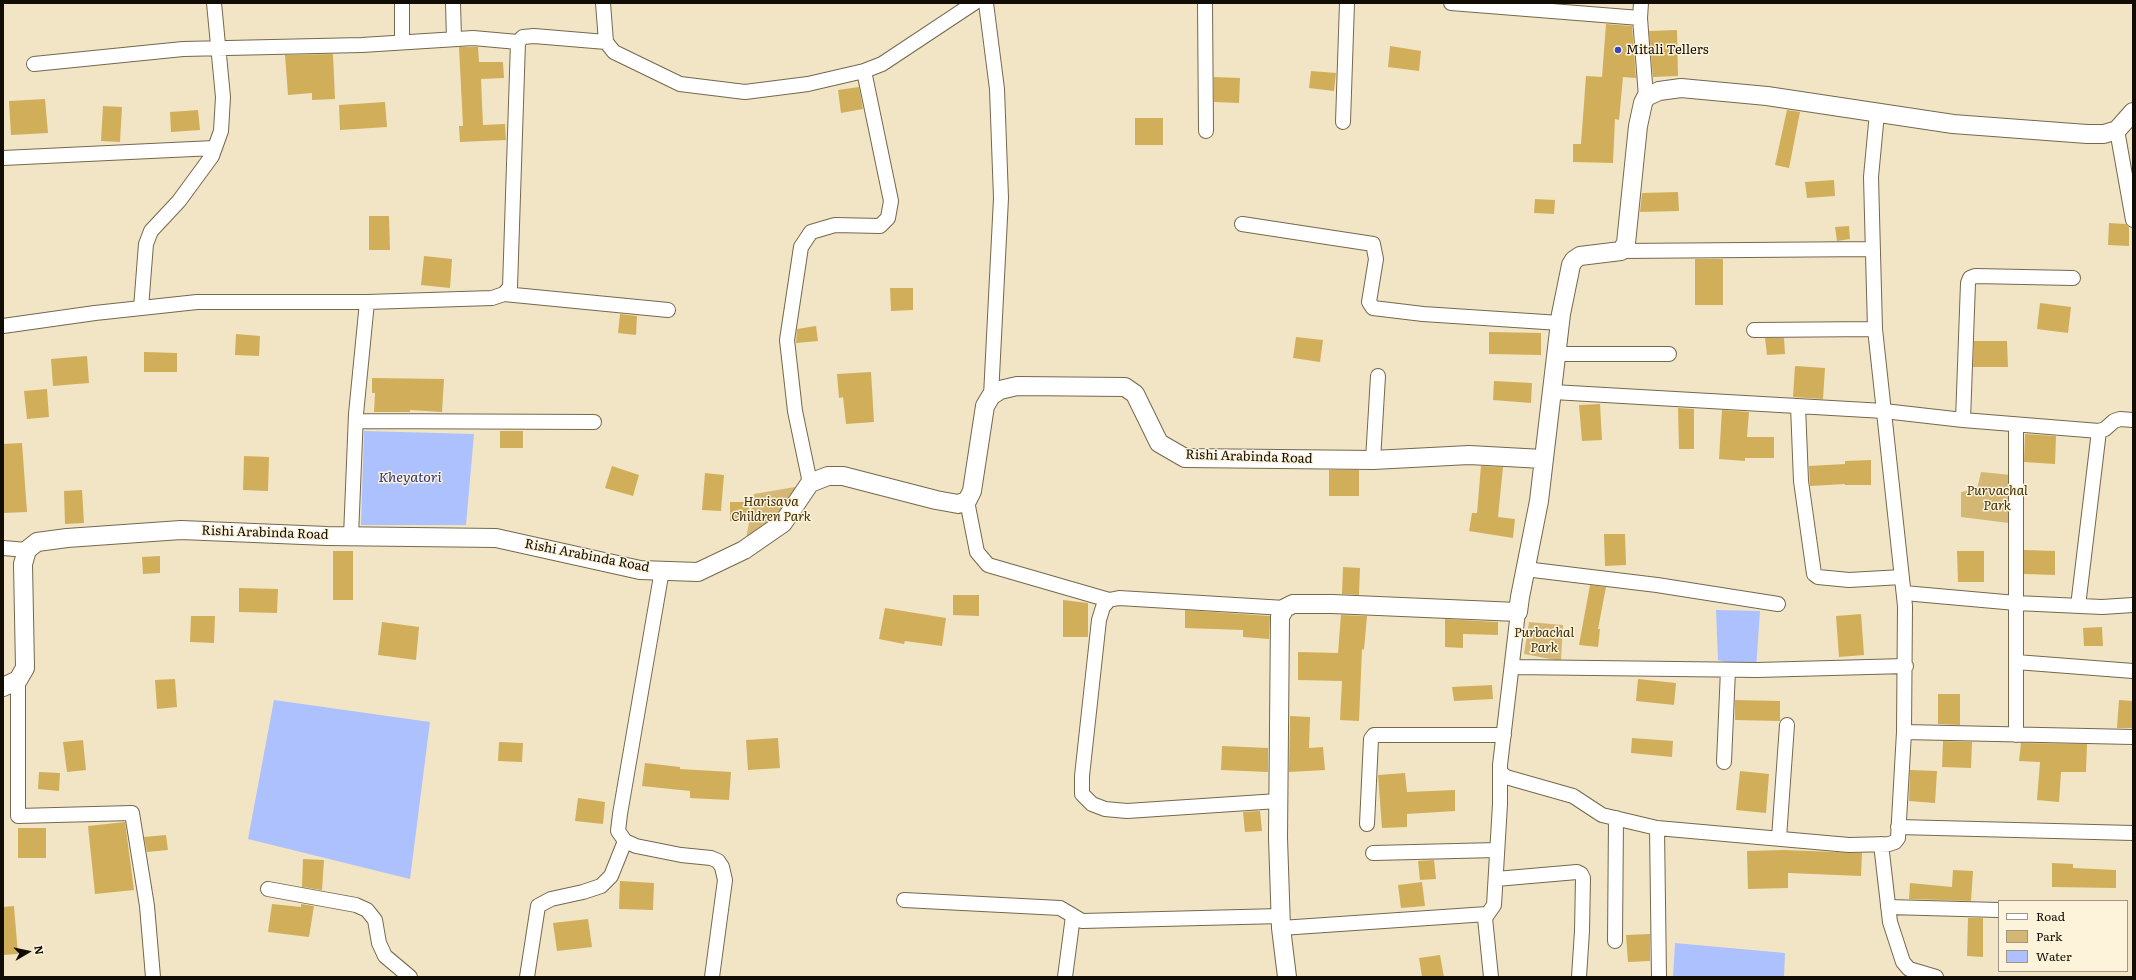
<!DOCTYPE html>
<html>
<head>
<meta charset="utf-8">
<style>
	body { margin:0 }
	#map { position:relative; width:2136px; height:980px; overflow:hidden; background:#f2e5c6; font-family:Literata,serif }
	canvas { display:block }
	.frame { position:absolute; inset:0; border:4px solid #120d04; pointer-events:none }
	.legend { position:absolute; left:1998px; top:900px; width:130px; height:72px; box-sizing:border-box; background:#fdf2da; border:1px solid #9f9684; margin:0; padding:5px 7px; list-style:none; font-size:12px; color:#120d04 }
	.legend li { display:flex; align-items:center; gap:8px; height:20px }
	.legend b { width:20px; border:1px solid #9f9684 }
	.north { position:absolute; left:8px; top:932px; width:40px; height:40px; -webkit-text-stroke:3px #fdf2da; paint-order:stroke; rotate:81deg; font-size:11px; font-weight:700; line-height:16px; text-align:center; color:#120d04 }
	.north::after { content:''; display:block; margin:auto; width:14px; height:18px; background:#120d04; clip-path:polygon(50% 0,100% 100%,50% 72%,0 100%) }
</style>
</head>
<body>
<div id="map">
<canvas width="2136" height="980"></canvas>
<div class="frame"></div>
<ul class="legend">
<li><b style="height:5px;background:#fff"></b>Road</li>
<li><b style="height:11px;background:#d4b774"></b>Park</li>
<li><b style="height:11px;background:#adc1fe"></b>Water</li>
</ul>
<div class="north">N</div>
</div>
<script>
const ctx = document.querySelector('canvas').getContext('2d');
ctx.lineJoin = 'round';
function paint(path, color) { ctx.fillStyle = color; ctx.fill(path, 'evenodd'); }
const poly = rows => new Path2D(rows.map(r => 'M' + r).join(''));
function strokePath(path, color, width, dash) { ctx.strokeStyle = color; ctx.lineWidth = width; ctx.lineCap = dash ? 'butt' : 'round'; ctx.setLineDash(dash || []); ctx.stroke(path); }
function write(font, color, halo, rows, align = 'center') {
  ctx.font = font + ' Literata,serif'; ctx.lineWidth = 3; ctx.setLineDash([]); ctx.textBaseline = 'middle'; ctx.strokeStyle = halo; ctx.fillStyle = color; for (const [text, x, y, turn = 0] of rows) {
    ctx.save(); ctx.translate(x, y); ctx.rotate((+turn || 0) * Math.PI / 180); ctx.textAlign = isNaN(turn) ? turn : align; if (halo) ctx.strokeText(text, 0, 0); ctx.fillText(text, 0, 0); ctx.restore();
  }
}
paint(poly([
	[1981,472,2021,476,2017,524,1961,517,1961,492,1977,489],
	[795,487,801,500,745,545,754,494],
	[1529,622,1563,625,1561,661,1524,654]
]), '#d4b774');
paint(poly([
	[364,431,474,434,466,525,361,525],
	[1716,610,1760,611,1756,670,1718,660],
	[274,700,430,722,410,879,248,839],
	[1675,943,1785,953,1784,977,1673,977]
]), '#adc1fe');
paint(poly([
	[1606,24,1632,26,1636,78,1623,77,1619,120,1615,119,1613,163,1573,162,1573,144,1581,144,1586,76,1602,77],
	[1677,30,1678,76,1653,77,1649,31],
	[1390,46,1421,51,1419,71,1388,67],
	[459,47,478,47,479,62,503,62,504,78,481,79,483,125,505,124,506,140,460,142,459,126,463,126],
	[333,54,335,99,312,100,312,93,288,95,285,55],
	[1311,71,1336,73,1334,91,1309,88],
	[1214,77,1240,78,1239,103,1214,102],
	[859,87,863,109,841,113,838,90],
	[45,99,48,133,11,135,9,101],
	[385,102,387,127,340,130,339,105],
	[103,106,122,107,120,142,101,141],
	[198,110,200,130,171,132,170,112],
	[1787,110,1800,112,1789,168,1775,165],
	[1135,118,1163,118,1163,145,1135,145],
	[1834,180,1835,196,1807,198,1805,182],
	[1678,192,1679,211,1640,212,1642,193],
	[1535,199,1555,200,1554,214,1534,213],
	[369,216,389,216,390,250,369,250],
	[2109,223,2126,224,2129,228,2129,246,2108,245],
	[1849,226,1850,239,1837,241,1835,227],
	[424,256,452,259,450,288,421,285],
	[1695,259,1723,259,1723,305,1695,305],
	[890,288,913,288,913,310,891,311],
	[2040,303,2071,307,2068,333,2037,329],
	[620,314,637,316,636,335,618,333],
	[816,326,818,341,796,343,797,329],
	[1489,332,1541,333,1541,355,1489,354],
	[236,334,260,336,259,356,235,355],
	[1296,337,1323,340,1320,362,1293,358],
	[1765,338,1784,338,1785,354,1767,355],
	[1974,341,2007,341,2008,367,1973,367],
	[144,352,177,353,177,372,144,372],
	[87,356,89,383,53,386,51,359],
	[1795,366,1825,368,1823,399,1793,397],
	[871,372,874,422,846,424,843,397,839,398,837,374],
	[372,378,444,379,442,412,410,410,410,412,374,412,375,393,372,393],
	[1494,381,1532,383,1531,403,1493,400],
	[47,389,49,417,27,419,24,391],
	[1600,404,1602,440,1582,441,1579,405],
	[1678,408,1694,409,1694,449,1679,449],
	[1722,410,1749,412,1747,437,1774,437,1774,458,1745,458,1745,461,1719,459],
	[500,431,523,431,523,448,500,448],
	[2025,434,2056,436,2055,464,2024,462],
	[22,443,27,512,3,513,3,444],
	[244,456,269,457,268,491,243,490],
	[1871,460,1871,485,1845,485,1845,484,1810,486,1809,466,1845,464,1845,461],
	[612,466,639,475,633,496,605,488],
	[1481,466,1503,467,1498,517,1515,519,1513,538,1469,531,1472,513,1477,513],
	[1329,470,1359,470,1359,496,1329,496],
	[705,473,724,475,721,511,702,510],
	[82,490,84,523,65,524,64,491],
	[730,502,749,502,749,521,730,521],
	[1604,534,1625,534,1626,565,1605,566],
	[2024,550,2055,551,2055,575,2024,574],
	[333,551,353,551,353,600,333,600],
	[1957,551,1984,551,1984,582,1958,582],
	[160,556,160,573,143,574,142,557],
	[1343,567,1360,568,1359,595,1342,594],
	[1590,585,1606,587,1598,629,1600,629,1598,647,1579,645],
	[239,588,278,589,277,613,239,612],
	[953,595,979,595,979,616,953,615],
	[1063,600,1088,603,1088,637,1063,637],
	[885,608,946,618,942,646,905,641,904,644,879,639],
	[1185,610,1270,616,1269,639,1243,637,1243,630,1185,628],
	[1861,614,1864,655,1839,657,1836,616],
	[1341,615,1367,616,1364,650,1362,649,1359,721,1340,720,1342,681,1298,680,1298,652,1338,653],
	[191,616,215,616,214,643,190,642],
	[1445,619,1498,622,1498,635,1463,634,1463,648,1445,647],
	[382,622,419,627,416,660,378,655],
	[2102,627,2103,646,2084,646,2083,628],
	[175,679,177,707,157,709,155,680],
	[1638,679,1676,683,1674,705,1636,701],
	[1492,685,1493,699,1454,701,1452,687],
	[1938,694,1960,694,1960,725,1938,724],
	[1735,700,1780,701,1780,721,1735,720],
	[2119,700,2133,701,2133,728,2117,728],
	[1290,716,1310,717,1309,748,1323,747,1325,770,1289,772],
	[778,738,780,768,748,770,746,740],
	[1632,738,1673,741,1672,757,1631,753],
	[83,740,86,770,67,772,63,742],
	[1943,741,1972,742,1971,768,1942,767],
	[499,742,523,743,522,762,498,761],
	[2021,743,2087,744,2086,772,2061,772,2059,802,2037,800,2040,762,2019,761],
	[1222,746,1268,748,1268,772,1221,770],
	[645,763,680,767,680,769,731,772,729,800,690,798,690,791,642,786],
	[1910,770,1937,771,1935,803,1909,801],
	[1740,771,1769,774,1766,813,1736,810],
	[39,772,60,773,59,791,38,789],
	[1405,773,1407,792,1455,790,1455,811,1407,814,1407,827,1382,828,1378,775],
	[578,798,605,802,603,824,575,821],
	[1260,811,1262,831,1245,832,1243,812],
	[125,822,134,890,95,894,88,826],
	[18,828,46,828,46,858,18,858],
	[166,835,168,850,147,852,144,837],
	[1784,850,1862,853,1861,876,1788,873,1788,888,1748,889,1747,851],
	[303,859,324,860,322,890,302,887],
	[1434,860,1436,879,1420,880,1418,861],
	[2052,863,2073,864,2073,868,2116,870,2116,888,2052,887],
	[1953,870,1973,871,1971,901,1909,899,1910,883,1952,887],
	[620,881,654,883,653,910,619,909],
	[1422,882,1425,906,1401,908,1398,885],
	[272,904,301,907,301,904,314,906,309,937,268,932],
	[14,906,18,954,3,955,3,907],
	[1968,918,1983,918,1983,957,1967,956],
	[588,919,592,947,557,951,553,923],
	[1650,934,1650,961,1628,962,1626,935],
	[1440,955,1444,977,1422,977,1419,958]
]), '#d1ae59');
const minor = poly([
	[453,3,454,39],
	[603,3,606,42,614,52,680,84,745,92,808,84,864,71,882,64,974,3],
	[986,3,997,89,1001,198,991,396],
	[1205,3,1206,131],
	[1451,3,1640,18],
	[1641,3,1640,18,1646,97],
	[402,42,402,3],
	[34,64,183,49,362,45,473,38,518,42],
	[1343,122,1347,3],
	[2117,130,2133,220],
	[3,158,214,148],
	[1242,224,1373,244,1376,259,1369,302,1373,308,1423,314,1560,323],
	[1621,251,1873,249],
	[504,294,668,310],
	[141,308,146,244,151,231,179,201,212,156,221,131,223,97,214,3],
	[3,326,95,313,197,302,367,302],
	[1754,330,1875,329],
	[1557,354,1669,354],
	[1553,392,1884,411,1963,420,2099,431,2105,429,2114,421,2120,419,2133,420],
	[1798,406,1801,481,1814,574,1818,577,1849,580,1902,577],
	[1963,420,1968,283,1970,278,1975,276,2073,278],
	[356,421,594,422],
	[1373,460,1378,376],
	[810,483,795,411,787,340,801,247,811,232,835,225,880,226,888,218,891,201,864,71],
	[967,501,977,552,988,565,1109,600],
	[351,536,356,414,367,302,492,298,504,294,510,287,518,42,523,37,534,36,606,42],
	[3,548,27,550],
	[1525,569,1657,585,1778,604],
	[662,570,620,814,618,831,625,841,636,846,681,855,711,858,718,861,722,867,725,880,712,977],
	[1904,593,2016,603,2102,607,2133,605],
	[2078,606,2099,431],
	[2016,662,2133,671],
	[1512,667,1757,670,1906,666],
	[18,680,18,816,132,813,147,906,153,977],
	[1904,732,2133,737],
	[2016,735,2016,425],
	[1724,762,1728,670],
	[1500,772,1506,777,1573,796,1602,815,1657,828,1849,845,1889,844,1895,842,1898,838,1904,732,1905,606,1875,329,1871,177,1877,113],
	[1278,801,1127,811,1105,809,1092,804,1082,794,1082,776,1099,620,1103,607,1109,600,1119,598,1285,608],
	[1367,824,1371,739,1374,735,1504,735],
	[1898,827,2133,833],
	[1657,828,1659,977],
	[1779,838,1787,725],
	[1881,844,1890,922,1903,962,1909,969,1936,977],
	[1373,853,1497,850],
	[1496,879,1577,872,1581,874,1583,878,1582,931,1579,977],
	[268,889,356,905,367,910,375,920,379,943,385,956,410,977],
	[904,900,1060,908,1082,921,1281,916],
	[1888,907,1999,910],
	[1281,928,1487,914],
	[1615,941,1616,818],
	[527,977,538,906,551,899,583,892,601,886,611,876,625,841],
	[1065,977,1073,916],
	[1491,977,1485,918,1494,905,1500,804,1500,765,1518,612]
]);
const tertiary = poly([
	[3,687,18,680,25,668,23,564,27,550,37,542,67,538,181,530,327,536,496,538,640,570,698,572,744,550,783,523,810,483,828,476,843,476,936,500,958,504,967,501,972,491,985,406,991,396,1000,390,1017,386,1125,387,1135,394,1159,443,1185,458,1373,460,1469,455,1543,459],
	[1287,977,1281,928,1278,838,1280,617,1285,608,1293,604,1332,604,1518,612,1520,597,1539,501,1561,314,1571,265,1574,260,1580,256,1621,251,1626,243,1638,126,1643,103,1646,97,1659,91,1681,88,1767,96,1953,124,2087,134,2104,134,2117,130,2133,112]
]);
strokePath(minor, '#74684d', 16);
strokePath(tertiary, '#74684d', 20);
strokePath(minor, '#fff', 14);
strokePath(tertiary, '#fff', 18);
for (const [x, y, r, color] of [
	[1618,50,4,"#3649bc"]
]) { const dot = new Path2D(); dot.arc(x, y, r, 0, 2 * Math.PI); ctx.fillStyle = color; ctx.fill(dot); strokePath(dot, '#fdf2da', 1.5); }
write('13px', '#120d04', '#fdf2da', [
	["Mitali Tellers",1626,50]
], 'left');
write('13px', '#120d04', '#fdf2da', [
	["Rishi Arabinda Road",1249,457,2],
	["Rishi Arabinda Road",265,533,2],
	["Rishi Arabinda Road",587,556,11]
]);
write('italic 13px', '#3a2c05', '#fdf2da', [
	["Purvachal",1997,491],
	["Park",1997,506],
	["Harisava",771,502],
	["Children Park",771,517],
	["Purbachal",1544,633],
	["Park",1544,648]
]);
write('italic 14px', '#253488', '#fdf2da', [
	["Kheyatori",410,478]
]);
</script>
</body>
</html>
